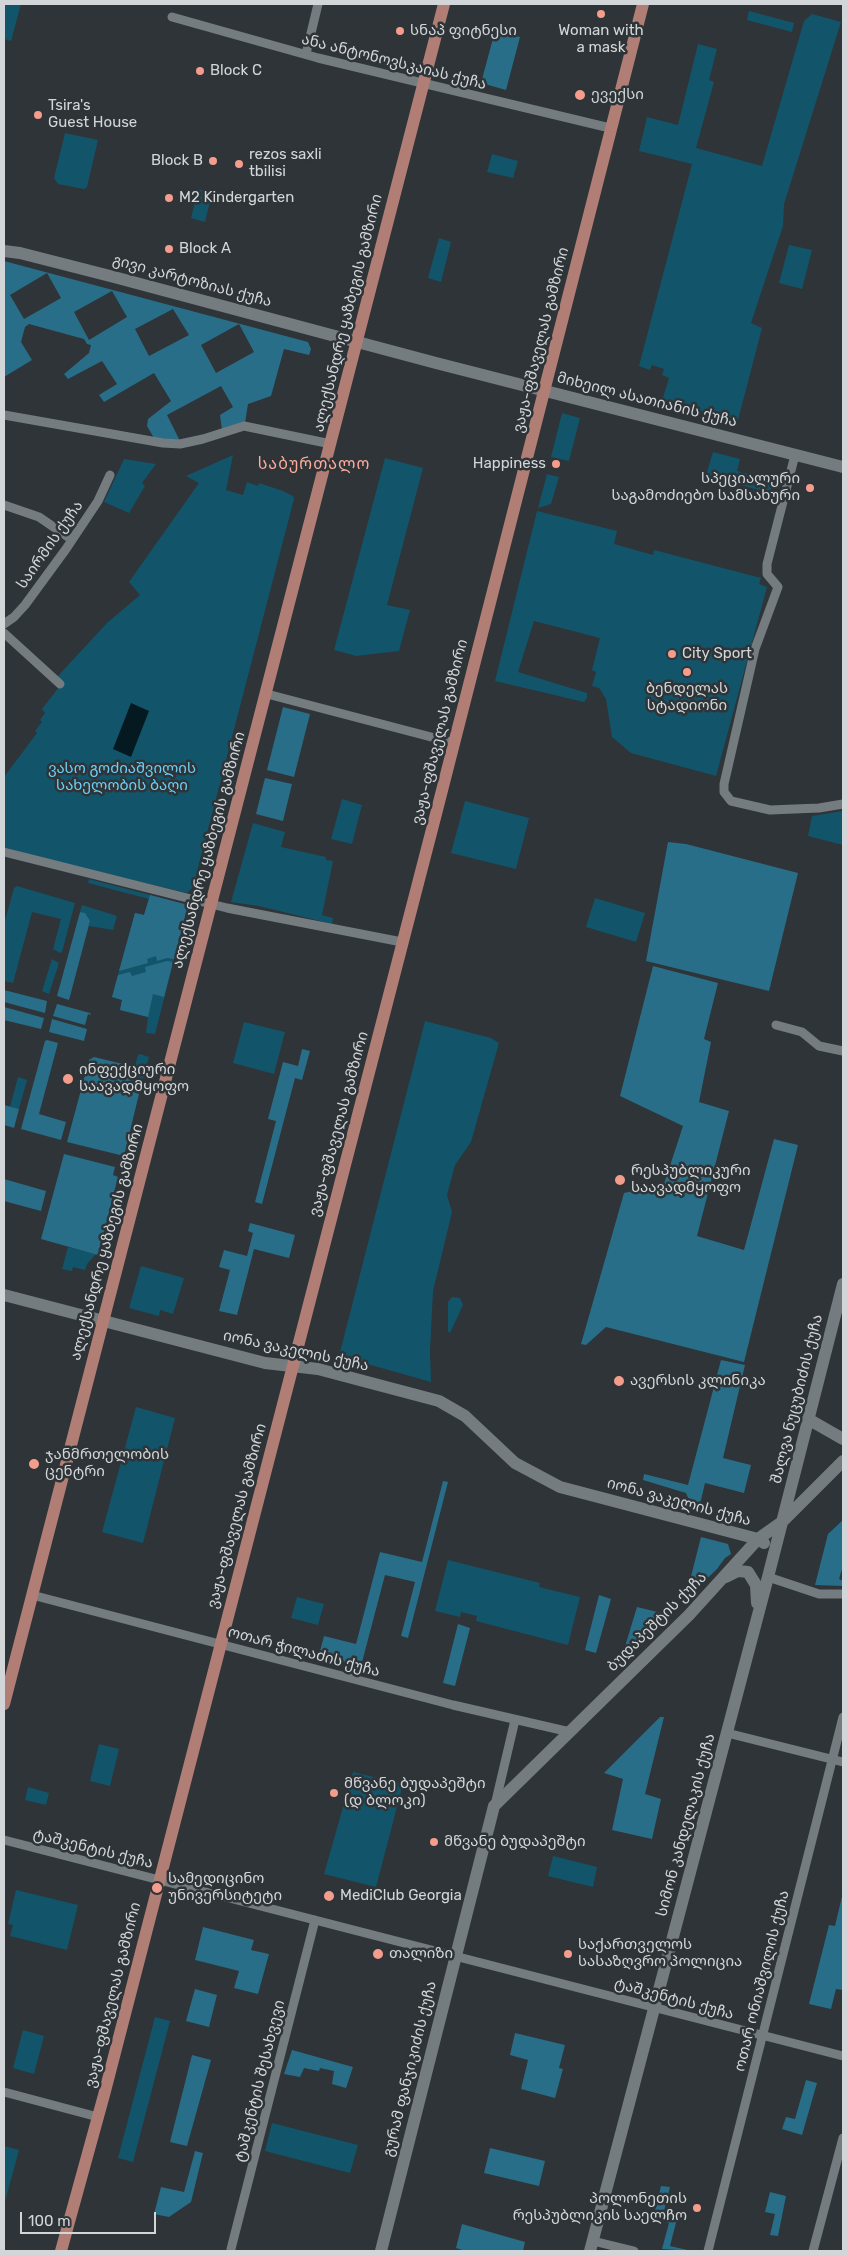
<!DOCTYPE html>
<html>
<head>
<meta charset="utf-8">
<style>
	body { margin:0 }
	#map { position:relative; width:847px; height:2255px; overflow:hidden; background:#2e3437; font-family:Rubik,sans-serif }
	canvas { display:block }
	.frame { position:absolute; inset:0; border:5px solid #d2d6d8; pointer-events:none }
	.scale { position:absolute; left:20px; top:2212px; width:136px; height:22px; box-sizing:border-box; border:2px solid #d2d6d8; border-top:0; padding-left:6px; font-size:15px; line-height:18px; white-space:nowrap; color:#d2d6d8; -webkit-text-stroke:4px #2e3437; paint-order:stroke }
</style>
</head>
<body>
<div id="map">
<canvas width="847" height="2255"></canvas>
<div class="frame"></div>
<div class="scale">100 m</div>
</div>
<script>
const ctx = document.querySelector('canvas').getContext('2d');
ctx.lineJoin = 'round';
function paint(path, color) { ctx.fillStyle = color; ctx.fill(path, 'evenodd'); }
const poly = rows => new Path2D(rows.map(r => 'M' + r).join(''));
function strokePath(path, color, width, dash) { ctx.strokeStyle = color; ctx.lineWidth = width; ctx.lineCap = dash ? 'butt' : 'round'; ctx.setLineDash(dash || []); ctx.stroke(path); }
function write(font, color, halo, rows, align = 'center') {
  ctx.font = font + ' Rubik,"Noto Sans Georgian",sans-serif'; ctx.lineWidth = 5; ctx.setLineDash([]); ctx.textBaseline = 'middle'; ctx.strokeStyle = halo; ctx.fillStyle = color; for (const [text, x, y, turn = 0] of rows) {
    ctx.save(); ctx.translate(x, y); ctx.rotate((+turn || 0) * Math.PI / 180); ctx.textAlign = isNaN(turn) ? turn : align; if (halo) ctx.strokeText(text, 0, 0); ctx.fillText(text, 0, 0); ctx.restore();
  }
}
paint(poly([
	[4,4,21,4,11,41,4,39],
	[749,11,794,23,792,32,747,20],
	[812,14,841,22,784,204,783,226,751,323,762,328,738,420,662,401,669,378,662,375,664,369,652,365,650,370,639,366,692,164,639,151,647,117,678,125,698,44,717,49,709,80,714,82,696,148,762,166,804,21],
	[65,133,98,140,87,187,84,189,58,184,54,178],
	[492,154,518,161,513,178,487,172],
	[198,189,212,193,205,222,191,218],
	[439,238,451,242,441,282,428,278],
	[789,245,812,250,802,289,779,283],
	[562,413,580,418,569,461,551,457],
	[713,452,740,459,737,471,774,481,770,493,706,476],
	[233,455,226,490,243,495,247,482,258,486,259,483,283,491,293,496,294,499,193,887,187,893,45,859,4,847,4,777,37,733,35,731,42,722,40,720,45,713,42,709,63,682,57,677,107,623,140,595,129,582,199,483,186,476],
	[385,458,423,468,387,605,410,610,399,651,356,656,334,650],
	[124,459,156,464,142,483,145,486,129,513,104,502],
	[547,474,559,477,551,504,538,508],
	[537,511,617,531,614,544,653,555,654,550,761,578,759,584,767,587,716,776,631,753,612,737,606,699,599,688,592,686,596,672,592,670,600,638,534,621,518,672,587,693,587,698,584,702,495,681],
	[342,799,362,805,352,844,331,839],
	[465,801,529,818,516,869,451,853],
	[843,811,843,845,808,836,812,816],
	[253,823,285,832,281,847,326,857,326,860,333,861,322,915,333,918,332,924,259,906,231,902],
	[89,879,188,905,155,1034,146,1033,148,1017,120,1010,122,1000,112,997,135,913,144,915,149,899,88,883],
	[17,886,75,903,62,952,60,953,53,949,61,919,32,912,13,983,4,981,4,924,14,888],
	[595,898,645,913,636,942,586,927],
	[82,905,117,916,113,930,89,926,90,921,80,912],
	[52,959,59,963,49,994,42,991],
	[425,1021,491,1038,499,1043,471,1142,455,1165,447,1195,452,1212,433,1291,430,1351,431,1382,339,1356],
	[244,1022,285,1032,274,1074,233,1063],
	[140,1054,149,1057,139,1094,128,1091,138,1055],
	[18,1077,27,1080,19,1109,10,1107],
	[68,1247,96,1254,87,1264,85,1270,73,1267,72,1271,62,1269],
	[141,1266,184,1278,173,1314,160,1310,159,1316,129,1308],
	[452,1297,460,1298,463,1305,450,1333,448,1331,448,1302],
	[136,1407,175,1418,143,1543,102,1532],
	[448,1560,540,1583,539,1587,580,1597,568,1645,476,1621,477,1616,461,1612,460,1617,435,1611],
	[297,1597,324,1604,318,1625,291,1618],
	[99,1744,119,1749,110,1786,90,1781],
	[353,1772,403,1784,376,1887,324,1874],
	[28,1787,49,1793,46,1805,25,1800],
	[553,1856,597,1867,593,1887,548,1876],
	[16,1890,78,1905,67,1950,10,1936,13,1925,8,1924],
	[155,2017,170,2021,133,2162,118,2158],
	[23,2030,44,2036,34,2074,13,2068],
	[272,2123,358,2145,350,2173,265,2151],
	[4,2146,19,2150,4,2205]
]), '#12556b');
paint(poly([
	[495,31,520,37,506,90,481,83],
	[4,261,308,342,311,349,309,355,284,349,271,396,248,404,245,423,222,430,220,415,233,407,221,386,167,415,180,441,154,438,147,426,148,419,171,401,154,373,104,402,99,395,117,384,102,361,68,379,64,374,89,353,91,345,87,344,84,339,29,324,25,327,21,342,32,360,4,377],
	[47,273,61,298,24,319,10,295],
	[112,291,127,317,89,340,74,312],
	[173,309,189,335,149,356,135,329],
	[239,324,254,352,216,373,201,345],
	[283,707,310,714,294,777,267,770],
	[265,778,292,784,283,821,256,814],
	[668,842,686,844,798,873,769,991,646,961],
	[150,895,188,905,174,959,167,958,157,961,156,956,147,959,148,963,119,971,135,913,144,915],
	[80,912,85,913,90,921,69,1000,57,996],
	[167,961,173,962,164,997,153,994,148,1017,120,1010,122,1000,112,997,118,975,130,972,132,976,146,972,145,967],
	[653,966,718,983,704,1039,711,1042,699,1102,729,1111,697,1236,744,1250,774,1139,798,1145,744,1362,606,1327,586,1345,581,1344,624,1193,664,1184,683,1126,620,1096],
	[4,990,47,1001,45,1013,4,1002],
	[57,1004,90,1013,91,1015,88,1014,85,1025,53,1016],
	[4,1007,44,1018,41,1029,4,1020],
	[52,1019,87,1029,84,1041,49,1032],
	[47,1040,58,1043,39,1114,66,1122,61,1140,21,1129,45,1041],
	[302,1049,310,1051,302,1080,295,1078,262,1204,255,1202,276,1121,268,1119,283,1062,298,1066],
	[94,1057,135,1067,128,1090,139,1094,124,1156,67,1142,89,1060],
	[4,1105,19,1109,14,1128,4,1125],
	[64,1154,115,1167,113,1175,118,1177,98,1255,41,1239],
	[4,1179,46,1191,41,1211,4,1201],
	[250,1223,295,1235,289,1258,254,1249,237,1315,219,1311,230,1270,219,1267,224,1250,247,1256,253,1233,248,1231],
	[721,1360,745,1365,723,1458,751,1465,744,1493,705,1483,698,1513,693,1510,686,1493,643,1480,644,1474,688,1485],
	[443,1481,448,1482,408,1638,401,1636,415,1582,385,1575,361,1666,319,1655,324,1636,356,1644,380,1552,422,1562],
	[843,1520,843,1566,839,1579,843,1581,843,1586,815,1585,828,1534],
	[701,1537,728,1544,731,1554,725,1558,717,1569,685,1600],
	[599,1595,611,1599,596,1653,585,1650],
	[637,1607,670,1615,620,1663],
	[458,1624,470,1628,455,1686,443,1683],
	[660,1717,664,1717,645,1794,661,1799,652,1839,612,1830,623,1779,604,1773],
	[843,1892,843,1990,836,1989,831,2009,809,2004,829,1925,835,1926],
	[203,1927,254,1940,251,1950,269,1954,258,1994,234,1988,239,1971,195,1960],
	[195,1989,217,1995,209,2027,186,2021],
	[515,2033,565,2045,559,2068,563,2069,555,2098,521,2089,528,2060,510,2055],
	[292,2050,353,2067,346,2088,332,2084,334,2071,320,2068,319,2071,304,2068,300,2077,284,2074],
	[192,2055,211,2060,187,2146,170,2142],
	[806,2080,817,2083,802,2135,782,2129,786,2117,795,2119],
	[490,2148,545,2161,539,2186,484,2173],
	[195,2151,203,2153,191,2202,169,2217,154,2214,161,2187,184,2192],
	[661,2186,670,2187,664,2211,678,2215,670,2246,692,2251,662,2249,669,2223,653,2219],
	[770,2192,786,2196,778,2236,770,2235,775,2214,765,2212],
	[462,2224,525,2242,523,2251,465,2251,456,2248]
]), '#296e88');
paint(poly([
	[131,703,149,711,131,757,113,749]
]), '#051921');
strokePath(poly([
	[172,17,318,58,610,128],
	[306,54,318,4],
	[4,415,163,443,180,444,203,439,244,426,331,444],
	[795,455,767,564,767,574,778,587,755,649,724,784,724,792,731,801,770,810,819,808,843,804],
	[4,505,39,517,71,539],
	[4,624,14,617,25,605,66,549,98,501,110,475],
	[4,633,60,684],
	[267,694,454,743],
	[4,852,227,908,402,942],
	[776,1025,802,1032,819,1046,843,1051],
	[768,1577,819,1594,843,1594],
	[32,1595,453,1705,570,1732],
	[727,1733,843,1762],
	[495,1805,515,1720],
	[4,1840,843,2056],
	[4,2092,98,2117],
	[593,2241,634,2251],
	[231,2249,315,1920],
	[708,2251,843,1717],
	[813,2251,843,2138]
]), '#757c7f', 9);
strokePath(poly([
	[4,251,20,253,114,277,436,363,843,467],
	[4,1295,265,1363,318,1369,439,1401,465,1416,515,1463,560,1487,758,1539,764,1543],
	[808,1419,843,1439],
	[726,1577,738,1571,748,1572,756,1585,757,1603],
	[381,2251,494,1806,689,1615,758,1539,782,1522,843,1461],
	[590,2251,768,1577,843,1284]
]), '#757c7f', 12);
strokePath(poly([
	[4,1704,444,4],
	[61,2251,104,2095,437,810,643,4]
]), '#b17e75', 12);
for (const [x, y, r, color] of [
	[601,14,5,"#f49d8c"],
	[400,31,5,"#f49d8c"],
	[200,71,5,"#f49d8c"],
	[580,95,6,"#f49d8c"],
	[38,115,5,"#f49d8c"],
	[213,161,5,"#f49d8c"],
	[239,164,5,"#f49d8c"],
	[169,198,5,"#f49d8c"],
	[169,249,5,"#f49d8c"],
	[556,464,5,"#f49d8c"],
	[810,488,5,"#f49d8c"],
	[672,654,5,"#f49d8c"],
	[687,672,5,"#f49d8c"],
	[68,1079,6,"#f49d8c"],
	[620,1180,6,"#f49d8c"],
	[619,1381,6,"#f49d8c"],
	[34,1464,6,"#f49d8c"],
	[334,1793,5,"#f49d8c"],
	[434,1842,5,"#f49d8c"],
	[157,1888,6,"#f49d8c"],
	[329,1896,6,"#f49d8c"],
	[378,1954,6,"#f49d8c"],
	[568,1954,5,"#f49d8c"],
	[697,2208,5,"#f49d8c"]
]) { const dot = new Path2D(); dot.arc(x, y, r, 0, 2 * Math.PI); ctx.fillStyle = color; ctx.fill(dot); strokePath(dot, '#2e3437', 2); }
write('15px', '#d2d6d8', '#2e3437', [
	["სნაპ ფიტნესი",410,31],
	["Woman with",601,31,"center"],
	["a mask",601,48,"center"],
	["Block C",210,71],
	["ევექსი",591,95],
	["Tsira's",48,106],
	["Guest House",48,123],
	["rezos saxli",249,155],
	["tbilisi",249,172],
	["Block B",203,161,"right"],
	["M2 Kindergarten",179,198],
	["Block A",179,249],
	["Happiness",546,464,"right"],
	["სპეციალური",800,479,"right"],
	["საგამოძიებო სამსახური",800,496,"right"],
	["City Sport",682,654],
	["ბენდელას",687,689,"center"],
	["სტადიონი",687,706,"center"],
	["ინფექციური",79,1070],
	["საავადმყოფო",79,1087],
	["რესპუბლიკური",631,1171],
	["საავადმყოფო",631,1188],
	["ავერსის კლინიკა",630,1381],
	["ჯანმრთელობის",45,1455],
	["ცენტრი",45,1472],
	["მწვანე ბუდაპეშტი",344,1784],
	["(დ ბლოკი)",344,1801],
	["მწვანე ბუდაპეშტი",444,1842],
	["სამედიცინო",168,1879],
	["უნივერსიტეტი",168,1896],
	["MediClub Georgia",340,1896],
	["საქართველოს",578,1945],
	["სასაზღვრო პოლიცია",578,1962],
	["თალიზი",389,1954],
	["პოლონეთის",687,2199,"right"],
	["რესპუბლიკის საელჩო",687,2216,"right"]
], 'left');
write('15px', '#d2d6d8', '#2e3437', [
	["ანა ანტონოვსკაიას ქუჩა",394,62,14],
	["გივი კარტოზიას ქუჩა",192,281,15],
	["ალექსანდრე ყაზბეგის გამზირი",348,313,-76],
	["ვაჟა-ფშაველას გამზირი",541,340,-76],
	["მიხეილ ასათიანის ქუჩა",647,400,14],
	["საირმის ქუჩა",50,545,-55],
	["ვაჟა-ფშაველას გამზირი",440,732,-76],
	["ალექსანდრე ყაზბეგის გამზირი",209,850,-75],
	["ვაჟა-ფშაველას გამზირი",339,1124,-75],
	["ალექსანდრე ყაზბეგის გამზირი",107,1242,-75],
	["იონა ვაკელის ქუჩა",296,1351,12],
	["შალვა ნუცუბიძის ქუჩა",797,1399,-76],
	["იონა ვაკელის ქუჩა",679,1502,15],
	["ვაჟა-ფშაველას გამზირი",237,1516,-75],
	["ბუდაპეშტის ქუჩა",657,1622,-45],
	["ოთარ ჭილაძის ქუჩა",304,1652,15],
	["სიმონ კანდელაკის ქუჩა",686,1825,-75],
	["ტაშკენტის ქუჩა",93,1849,14],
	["ოთარ ონიაშვილის ქუჩა",762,1981,-76],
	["ვაჟა-ფშაველას გამზირი",113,1995,-76],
	["ტაშკენტის ქუჩა",674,1999,15],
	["გურამ ფანჯიკიძის ქუჩა",410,2069,-76],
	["ტაშკენტის შესახვევი",260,2081,-76]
]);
write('15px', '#6acff6', '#2e3437', [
	["ვასო გოძიაშვილის",122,769],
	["სახელობის ბაღი",122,786]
]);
ctx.letterSpacing = '1px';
write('16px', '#fdab9b', '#2e3437', [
	["საბურთალო",314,464]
]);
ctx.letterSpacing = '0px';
</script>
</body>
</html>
